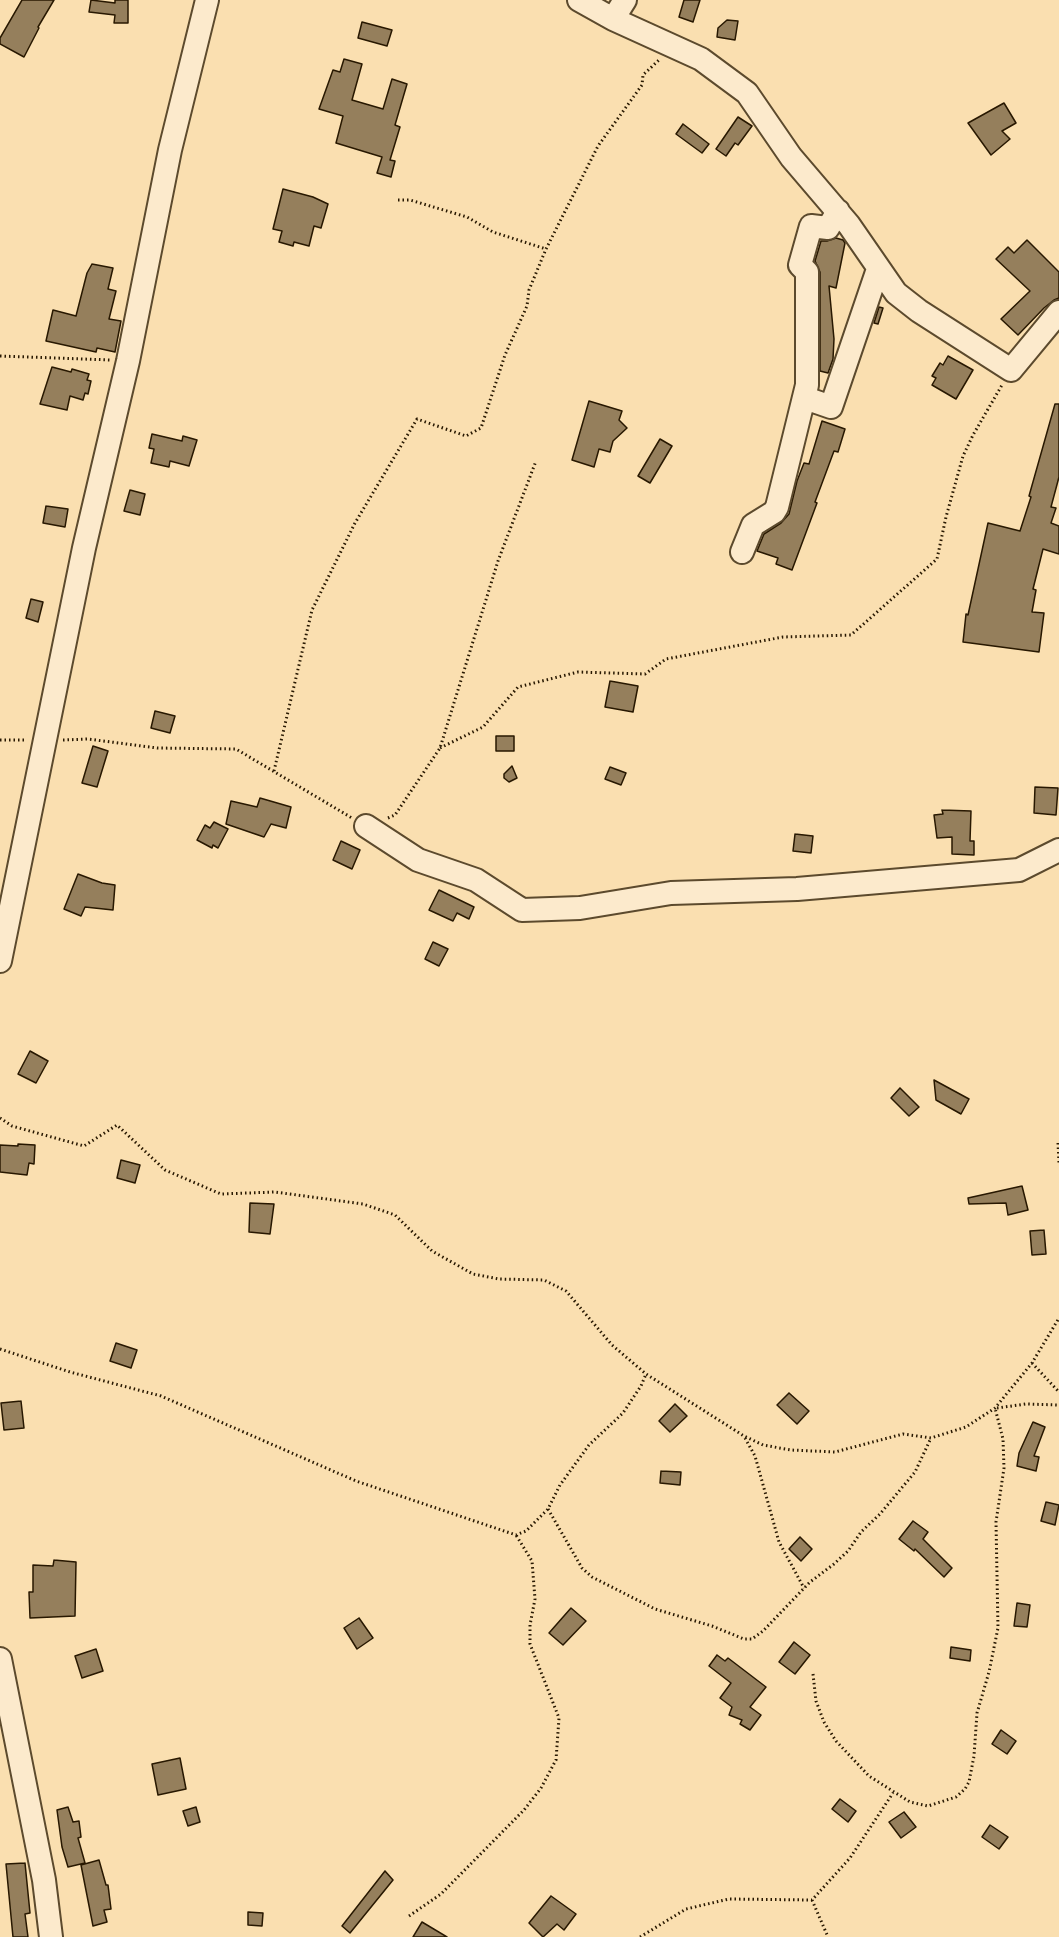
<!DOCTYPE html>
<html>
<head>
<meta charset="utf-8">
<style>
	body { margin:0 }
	canvas { display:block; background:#fadfb0 }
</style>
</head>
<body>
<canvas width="1059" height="1937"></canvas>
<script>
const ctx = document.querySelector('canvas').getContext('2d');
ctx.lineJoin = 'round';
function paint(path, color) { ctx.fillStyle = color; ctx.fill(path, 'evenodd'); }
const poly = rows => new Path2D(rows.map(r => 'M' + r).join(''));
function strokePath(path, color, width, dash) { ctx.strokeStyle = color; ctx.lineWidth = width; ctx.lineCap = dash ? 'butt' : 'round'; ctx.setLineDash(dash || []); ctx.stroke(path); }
const building = poly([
	[22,0,54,0,38,27,39,28,24,57,0,44,0,38,22,0],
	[91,0,115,3,115,0,128,0,128,23,114,23,115,15,89,12,91,0],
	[684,0,700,0,693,22,679,17,684,0],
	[727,20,738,21,735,40,717,37,718,28,727,20],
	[362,22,392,30,387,46,358,38,362,22],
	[344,59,362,64,352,100,383,109,392,79,407,84,395,125,400,127,390,160,395,161,391,177,377,173,382,157,336,143,343,116,319,109,333,70,340,72,344,59],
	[1004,103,1016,123,1002,131,1010,139,991,155,968,123,1004,103],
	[738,117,752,126,738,145,735,143,726,156,716,149,738,117],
	[683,124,709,144,702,153,676,134,683,124],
	[283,189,313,197,328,204,321,228,314,226,309,246,294,242,293,246,279,242,282,231,273,229,283,189],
	[836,238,843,240,845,243,836,288,829,286,834,339,833,359,828,373,820,371,820,272,815,261,821,241,827,241,836,238],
	[1027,240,1059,272,1059,298,1054,300,1044,308,1018,335,1001,319,1030,291,996,259,1008,247,1014,253,1027,240],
	[92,264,113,268,108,289,116,291,109,319,121,321,115,352,97,348,96,352,46,341,53,310,76,316,87,273,92,264],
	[879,307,883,308,878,324,874,323,879,307],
	[948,356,973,370,956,399,932,385,936,378,932,376,940,363,943,365,948,356],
	[52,367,71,372,72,369,89,374,87,380,91,381,88,394,85,393,83,400,70,396,67,410,40,404,52,367],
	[589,401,622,411,619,420,627,428,613,441,610,452,599,449,594,467,572,460,589,401],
	[1055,404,1059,404,1059,477,1051,507,1056,508,1051,523,1059,526,1059,554,1043,549,1033,589,1036,590,1032,612,1044,613,1039,652,963,642,966,614,968,615,988,523,1020,531,1031,497,1029,496,1055,404],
	[822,421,845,429,838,452,834,451,815,502,817,503,792,570,776,564,778,558,757,551,764,534,781,523,789,514,797,481,804,463,809,464,822,421],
	[152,434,182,441,183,436,197,440,189,466,170,461,169,467,151,463,154,449,149,448,152,434],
	[660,439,672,446,650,483,638,476,660,439],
	[130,490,145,494,140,515,124,511,130,490],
	[46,506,68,509,65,527,43,523,46,506],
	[31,599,43,602,38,622,26,618,31,599],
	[610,681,638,686,633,712,605,707,610,681],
	[155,711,175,716,170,733,151,728,155,711],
	[496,736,514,736,514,751,496,751,496,736],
	[93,746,108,751,97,787,82,783,93,746],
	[512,766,517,778,509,782,504,778,504,774,512,766],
	[610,767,626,773,621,785,605,779,610,767],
	[1035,787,1058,788,1056,815,1034,813,1035,787],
	[260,798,291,807,286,828,271,824,264,837,226,824,231,801,257,807,260,798],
	[942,810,971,811,970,841,974,841,974,855,952,854,952,837,937,838,934,815,943,814,942,810],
	[214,822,228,829,218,848,213,845,212,848,197,840,205,825,210,828,214,822],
	[795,834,813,836,811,853,793,851,795,834],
	[341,841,360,850,352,869,333,860,341,841],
	[78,874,102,883,115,885,113,910,85,907,81,916,64,909,78,874],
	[439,890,474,907,469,919,457,913,453,921,429,910,439,890],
	[433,942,448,949,439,966,425,959,433,942],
	[30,1051,48,1061,36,1083,18,1074,30,1051],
	[934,1080,969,1099,961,1114,936,1100,934,1080],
	[900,1088,919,1107,909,1116,891,1098,900,1088],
	[18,1144,35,1145,34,1164,29,1163,27,1175,0,1172,0,1145,18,1146,18,1144],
	[121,1160,140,1165,135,1183,117,1178,121,1160],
	[1022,1186,1028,1210,1008,1215,1006,1203,969,1204,968,1198,1022,1186],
	[250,1203,274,1204,270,1234,249,1232,250,1203],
	[1044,1230,1046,1254,1032,1255,1030,1231,1044,1230],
	[116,1343,137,1350,131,1368,110,1361,116,1343],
	[789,1393,809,1411,797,1424,777,1405,789,1393],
	[21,1401,24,1428,4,1430,1,1403,21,1401],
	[675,1404,687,1416,670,1432,659,1421,675,1404],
	[1033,1422,1045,1427,1034,1456,1039,1457,1036,1471,1017,1466,1019,1453,1033,1422],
	[661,1471,681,1472,680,1485,660,1483,661,1471],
	[1046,1502,1059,1505,1055,1525,1041,1521,1046,1502],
	[913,1521,928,1532,923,1539,952,1568,944,1577,915,1549,914,1551,899,1539,913,1521],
	[800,1537,812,1549,801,1561,789,1549,800,1537],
	[54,1560,76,1562,75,1616,30,1618,29,1592,33,1592,33,1565,53,1566,54,1560],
	[1017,1603,1030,1605,1027,1627,1014,1626,1017,1603],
	[571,1608,586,1621,563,1645,549,1633,571,1608],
	[359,1618,373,1638,357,1649,344,1628,359,1618],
	[794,1642,810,1655,795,1674,779,1662,794,1642],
	[951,1647,971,1650,970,1661,950,1658,951,1647],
	[96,1649,103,1671,82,1678,75,1656,96,1649],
	[717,1655,725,1661,728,1658,766,1687,750,1707,761,1715,750,1730,740,1724,742,1720,729,1715,732,1707,720,1698,731,1683,709,1666,717,1655],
	[1001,1730,1016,1741,1007,1754,992,1744,1001,1730],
	[180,1758,186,1789,158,1795,152,1764,180,1758],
	[840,1799,856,1811,848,1822,832,1809,840,1799],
	[68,1807,73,1822,79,1821,81,1837,78,1838,85,1863,68,1867,62,1847,57,1810,68,1807],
	[196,1807,200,1822,188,1826,183,1811,196,1807],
	[904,1812,916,1827,901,1838,889,1822,904,1812],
	[990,1825,1008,1837,999,1849,982,1837,990,1825],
	[99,1860,106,1885,108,1885,111,1909,104,1910,107,1922,93,1926,81,1865,99,1860],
	[25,1863,30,1913,25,1914,28,1937,13,1937,6,1864,25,1863],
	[385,1871,393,1880,350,1933,342,1926,385,1871],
	[551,1896,576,1914,564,1930,557,1924,543,1937,529,1923,551,1896],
	[248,1912,263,1913,262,1926,248,1925,248,1912],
	[422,1922,447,1937,413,1937,422,1922]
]);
paint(building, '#957f5c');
strokePath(building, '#281801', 1.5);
const minor = poly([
	[579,0,613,19,625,0],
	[613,19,701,59,747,93,791,157,849,225,896,293,919,311,1011,370,1059,312],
	[805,398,831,407,878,269],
	[742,552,753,525,774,512,777,507,807,385,807,272,800,265,811,226,828,228,838,211],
	[366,826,418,860,476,880,522,910,580,908,671,893,797,889,1019,870,1059,850],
	[0,961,84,548,128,361,170,150,207,0],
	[0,1659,44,1880,51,1937]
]);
strokePath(minor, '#5c4a2d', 26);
strokePath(poly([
	[398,200,410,200,467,217,493,232,546,249],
	[0,356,111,360],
	[0,740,26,740],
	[63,740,88,739,157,748,236,749,352,818],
	[440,748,483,727,518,687,578,672,645,674,666,659,783,637,851,635,937,559,946,517,963,456,973,435,1002,385],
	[274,771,312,610,355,523,417,419,466,436,481,428,505,355,527,306,529,290,546,249,598,146,642,85,643,75,660,59],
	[388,818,395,815,440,748,498,561,536,461],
	[0,1118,12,1126,84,1146,117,1125,165,1170,221,1194,275,1192,363,1204,395,1215,432,1251,473,1274,499,1279,544,1280,566,1291,612,1345,646,1374,744,1436,763,1445,791,1450,835,1452,903,1434,931,1438,966,1427,995,1408,1032,1363,1059,1318],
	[1058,1143,1059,1163],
	[0,1349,70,1372,161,1396,356,1481,516,1535,526,1531,548,1509,560,1485,589,1445,623,1413,641,1386,646,1374],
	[1032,1363,1059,1392],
	[997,1408,1026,1404,1059,1405],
	[745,1438,755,1456,779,1542,804,1588],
	[548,1509,582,1568,592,1577,655,1609,712,1626,744,1639,752,1639,763,1631,810,1582,834,1564,848,1551,861,1532,880,1514,915,1472,931,1438],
	[813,1674,816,1701,824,1722,836,1741,869,1776,910,1802,928,1806,956,1797,965,1789,969,1782,974,1756,977,1713,989,1672,998,1628,996,1522,1004,1468,1003,1439,995,1408],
	[812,1900,828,1937],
	[409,1916,441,1894,524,1810,541,1788,556,1760,559,1718,530,1644,530,1625,535,1599,532,1561,516,1535],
	[640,1937,686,1909,729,1899,812,1900,850,1858,893,1793]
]), '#281801', 3, [1.5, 3]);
strokePath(minor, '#fceacc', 22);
</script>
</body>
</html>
